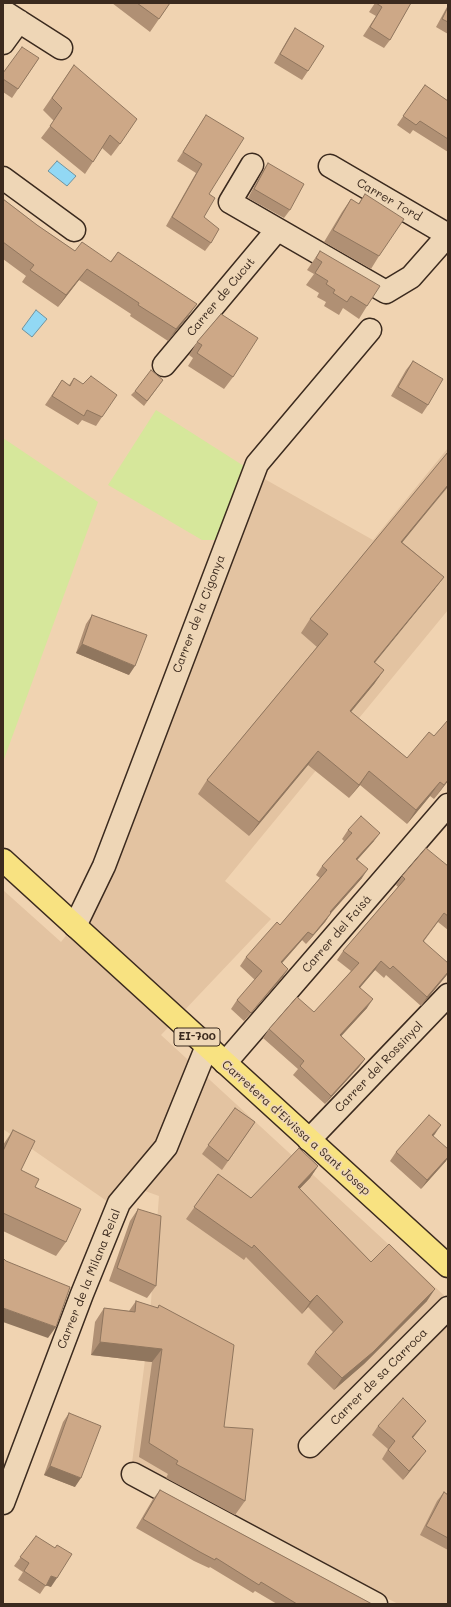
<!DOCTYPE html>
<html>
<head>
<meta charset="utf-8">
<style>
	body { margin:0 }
	#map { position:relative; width:451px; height:1607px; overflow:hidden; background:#f0d3b1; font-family:Mali,sans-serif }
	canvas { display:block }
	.frame { position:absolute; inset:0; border:4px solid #3b2a1e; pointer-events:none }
</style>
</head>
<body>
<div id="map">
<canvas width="451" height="1607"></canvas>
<div class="frame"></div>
</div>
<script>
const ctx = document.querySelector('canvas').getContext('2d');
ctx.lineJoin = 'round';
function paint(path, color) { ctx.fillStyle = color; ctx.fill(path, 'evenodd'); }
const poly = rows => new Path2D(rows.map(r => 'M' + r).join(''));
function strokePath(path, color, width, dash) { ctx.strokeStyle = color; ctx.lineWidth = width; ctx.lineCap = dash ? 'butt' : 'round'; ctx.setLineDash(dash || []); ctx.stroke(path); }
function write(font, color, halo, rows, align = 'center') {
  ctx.font = font + ' Mali,sans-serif'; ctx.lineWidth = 3; ctx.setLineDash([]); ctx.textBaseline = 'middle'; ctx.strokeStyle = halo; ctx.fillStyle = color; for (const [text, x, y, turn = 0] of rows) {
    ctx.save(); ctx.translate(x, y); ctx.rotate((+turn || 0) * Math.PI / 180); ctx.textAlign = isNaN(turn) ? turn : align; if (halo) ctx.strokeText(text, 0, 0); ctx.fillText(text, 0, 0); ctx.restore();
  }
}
paint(poly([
	[448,448,448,610,225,881,271,919,161,1035,448,1299,448,1604,398,1604,132,1463,149,1328,159,1196,145,1191,111,1204,3,1129,3,890,61,942,100,892,261,477,373,540]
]), '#e3c3a1');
paint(poly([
	[156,410,247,468,220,540,202,540,108,485],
	[3,438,98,502,3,762]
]), '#d6e79b');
const water = poly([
	[57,161,76,176,67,186,48,171,57,161],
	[36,310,47,319,32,337,22,329,36,310]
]);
paint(water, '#92d8f4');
strokePath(water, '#6f929e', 1);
const minor = poly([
	[3,11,61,48],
	[3,43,19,21],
	[252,165,230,202,386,292,411,277,448,235],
	[330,166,448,235],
	[3,178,74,230],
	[164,365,277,230],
	[75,926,104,866,257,464,370,330],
	[225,1063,448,805],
	[309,1140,448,995],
	[310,1446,448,1308],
	[133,1474,376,1604],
	[3,1503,82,1294,119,1203,166,1147,207,1046]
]);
const major = poly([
	[3,860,448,1266]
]);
strokePath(minor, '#3b2a1e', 25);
strokePath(major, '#3b2a1e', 25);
strokePath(minor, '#eed6b6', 22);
strokePath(major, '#f8e281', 22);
paint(poly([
	[112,3,170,3,150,32],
	[375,3,411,3,390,40,384,48,363,36,376,16,369,12],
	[448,5,448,34,436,27],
	[295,28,308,71,302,80,274,63,289,37],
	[39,58,12,98,3,92,3,73],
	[74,65,120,144,111,156,102,148,85,174,41,138,54,121,43,110],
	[425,85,448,101,448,152,413,130,410,134,397,125],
	[206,115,209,194,204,217,211,243,205,251,166,226,196,173,177,161],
	[268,163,290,210,284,218,248,198,262,172],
	[365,194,379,256,371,269,324,242,342,212,351,199,358,204],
	[3,199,37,225,75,251,110,262,118,252,189,315,168,341,130,316,131,314,79,280,58,307,22,282,26,276,3,259],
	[320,251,367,306,359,319,343,308,339,315,324,306,326,302,317,297,319,293,306,285,314,274,307,270],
	[221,314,233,377,224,389,188,366,193,358,189,355,197,342],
	[413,361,428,405,422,414,391,396,406,370],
	[74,378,102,417,96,426,82,420,78,425,45,405,62,380,69,385],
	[163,380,144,406,131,395,135,391],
	[448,452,448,487,402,542,444,577,434,590,374,663,384,670,374,684,351,712,407,758,434,736,448,720,448,781,434,799,430,796,407,824,360,785,349,798,308,765,249,836,198,794,207,780,317,647,301,633,310,619],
	[92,615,129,675,76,653,86,624],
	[348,830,374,841,357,860,362,878,331,913,325,922,306,944,302,940,282,963,282,978,244,1021,231,1009,237,1000,255,980,240,966,246,957,280,925,320,878,316,875,322,866,344,841,342,839],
	[448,866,448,930,438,922,424,941,446,976,421,1006,386,975,384,978,375,970,360,987,367,1008,341,1036,365,1059,359,1067,325,1104,293,1075,298,1069,263,1038,269,1029,314,1012,351,971,337,960,343,951,398,887,396,885,402,876],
	[235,1108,255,1122,222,1170,202,1154],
	[13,1130,21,1170,35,1187,66,1242,56,1256,3,1231,3,1145],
	[435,1134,433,1136,446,1161,421,1189,390,1161,396,1152],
	[318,1166,310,1178,299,1189,371,1262,427,1301,364,1364,334,1390,307,1364,315,1352,333,1332,308,1307,302,1314,246,1257,244,1260,186,1219,218,1174,251,1198],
	[138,1209,156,1286,147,1298,109,1281,130,1221],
	[136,1301,157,1308,159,1305,224,1427,245,1501,235,1515,166,1478,168,1474,139,1457,152,1362,91,1355,95,1322,104,1308,129,1311],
	[69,1413,75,1487,44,1475,63,1422],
	[426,1421,419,1430,413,1438,420,1459,403,1480,382,1459,388,1449,372,1435,378,1426],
	[160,1490,372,1604,277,1604,255,1591,253,1593,210,1567,209,1568,194,1561,136,1528,153,1499],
	[444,1492,448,1495,448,1550,420,1535,437,1501],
	[36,1536,51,1587,46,1585,40,1594,18,1580,23,1572,14,1566]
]), '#b09074');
paint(poly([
	[87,269,79,280,58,307,66,295],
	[197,304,189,315,168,341,176,329],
	[448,485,448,486,392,555,401,542],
	[444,577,434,590,364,676,374,662],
	[82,644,135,666,129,675,76,653],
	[384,670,374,684,340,725,350,711],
	[318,751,308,765,249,836,259,822],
	[369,771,360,785,349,798,359,785],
	[448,780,448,781,434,799,444,785],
	[440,782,430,796,407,824,416,810],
	[380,833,374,841,350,868,356,859],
	[368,869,362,878,324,921,330,912],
	[331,913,325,922,306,944,313,935],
	[308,932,302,940,275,971,281,962],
	[381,961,375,970,353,996,359,987],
	[288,969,282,978,244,1021,251,1013],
	[448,972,448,974,446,976,421,1006,427,997],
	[373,999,367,1008,334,1044,340,1035],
	[365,1059,359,1067,325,1104,331,1096],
	[441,1125,435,1134,426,1144,432,1135],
	[448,1157,448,1158,446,1161,421,1189,427,1180],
	[318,1166,310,1178,290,1199,298,1187],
	[435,1289,427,1301,364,1364,334,1390,342,1378],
	[317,1295,308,1307,302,1314,310,1302],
	[3,1308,56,1327,48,1338,3,1322],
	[100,1342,162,1349,152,1362,91,1355],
	[426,1421,419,1430,406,1446,412,1437],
	[426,1451,420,1459,403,1480,409,1471],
	[50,1466,81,1478,75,1487,44,1475],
	[51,1576,57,1578,51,1587,45,1585]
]), '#90765e');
const building = poly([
	[137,3,170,3,159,19,137,3],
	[376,3,411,3,390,40,370,27,382,7,376,3],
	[448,7,448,22,442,19,448,7],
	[295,28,324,46,308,71,280,54,295,28],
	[22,47,39,58,18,89,3,79,3,73,22,47],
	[74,65,137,119,120,144,110,135,93,162,50,126,62,108,52,98,74,65],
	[425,85,448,101,448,139,420,121,416,125,403,116,425,85],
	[206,115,244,138,209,194,215,198,204,217,219,229,211,243,172,217,202,164,183,152,206,115],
	[268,163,304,184,290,210,254,189,268,163],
	[365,194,404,219,379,256,333,230,351,199,359,204,365,194],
	[3,199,37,225,75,251,82,242,111,262,118,252,197,304,176,329,138,305,139,303,87,269,66,295,30,270,34,265,3,242,3,199],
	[320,251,380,286,367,306,351,296,347,302,333,293,335,290,326,284,328,281,315,273,322,262,316,258,320,251],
	[221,314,258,338,233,377,197,353,202,345,197,342,221,314],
	[413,361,443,379,428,405,398,387,413,361],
	[151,370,163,380,147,401,135,391,151,370],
	[91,376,117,395,102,417,87,410,84,416,52,396,62,380,70,386,74,378,83,384,91,376],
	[448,452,448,485,401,542,444,577,374,662,384,670,350,711,407,758,429,732,434,736,448,720,448,780,444,785,440,782,416,810,369,771,359,785,318,751,259,822,207,780,328,634,310,619,448,452],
	[92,615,147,635,135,666,82,644,92,615],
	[361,816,380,833,356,859,368,869,330,912,331,913,313,935,308,932,281,962,288,969,251,1013,237,1000,262,971,246,957,277,922,280,925,327,870,322,866,352,833,348,830,361,816],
	[426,848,448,866,448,916,444,913,423,941,448,963,448,972,427,997,393,966,390,969,381,961,359,987,373,999,340,1035,365,1059,331,1096,300,1066,304,1061,269,1029,297,997,314,1012,359,963,343,951,405,879,402,876,426,848],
	[235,1108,255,1122,228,1161,208,1145,235,1108],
	[429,1115,441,1125,432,1135,448,1149,448,1157,427,1180,396,1152,429,1115],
	[13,1130,35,1141,21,1170,39,1179,35,1187,81,1209,66,1242,3,1213,3,1151,13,1130],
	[299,1148,318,1166,298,1187,371,1262,389,1244,435,1289,373,1352,342,1378,315,1352,343,1322,317,1295,310,1302,254,1245,252,1248,194,1207,218,1174,251,1198,299,1148],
	[138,1209,161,1216,156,1286,117,1268,138,1209],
	[3,1258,6,1261,70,1287,56,1327,3,1308,3,1258],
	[136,1301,158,1308,159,1305,234,1345,224,1427,253,1429,245,1501,176,1464,178,1461,149,1443,162,1349,100,1342,104,1308,135,1312,136,1301],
	[403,1398,426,1421,412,1437,426,1451,409,1471,388,1450,395,1441,378,1426,403,1398],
	[69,1413,101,1426,81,1478,50,1466,69,1413],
	[160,1490,372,1604,297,1604,261,1582,259,1585,216,1558,215,1560,200,1552,143,1519,160,1490],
	[444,1492,448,1495,448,1538,426,1526,444,1492],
	[36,1536,55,1548,57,1545,72,1554,57,1578,51,1576,46,1586,24,1571,29,1563,20,1557,36,1536]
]);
paint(building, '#cda887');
strokePath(building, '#90765e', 1);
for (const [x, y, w] of [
	[197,1037,46]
]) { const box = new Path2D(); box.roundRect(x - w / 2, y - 9, w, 18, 3); ctx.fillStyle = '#eed6b6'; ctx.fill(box); strokePath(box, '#3b2a1e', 1); }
write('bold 11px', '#3b2a1e', null, [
	["EI-700",197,1037]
]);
write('12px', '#3b2a1e', '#eed6b6', [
	["Carrer Tord",389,200,30],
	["Carrer de Cucut",221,297,-50],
	["Carrer de la Cigonya",199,614,-69],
	["Carrer del Faisá",337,934,-49],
	["Carrer del Rossinyol",379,1067,-46],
	["Carretera d'Eivissa a Sant Josep",296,1128,42],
	["Carrer de la Milana Reial",89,1279,-68],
	["Carrer de sa Carroca",379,1377,-45]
]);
</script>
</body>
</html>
